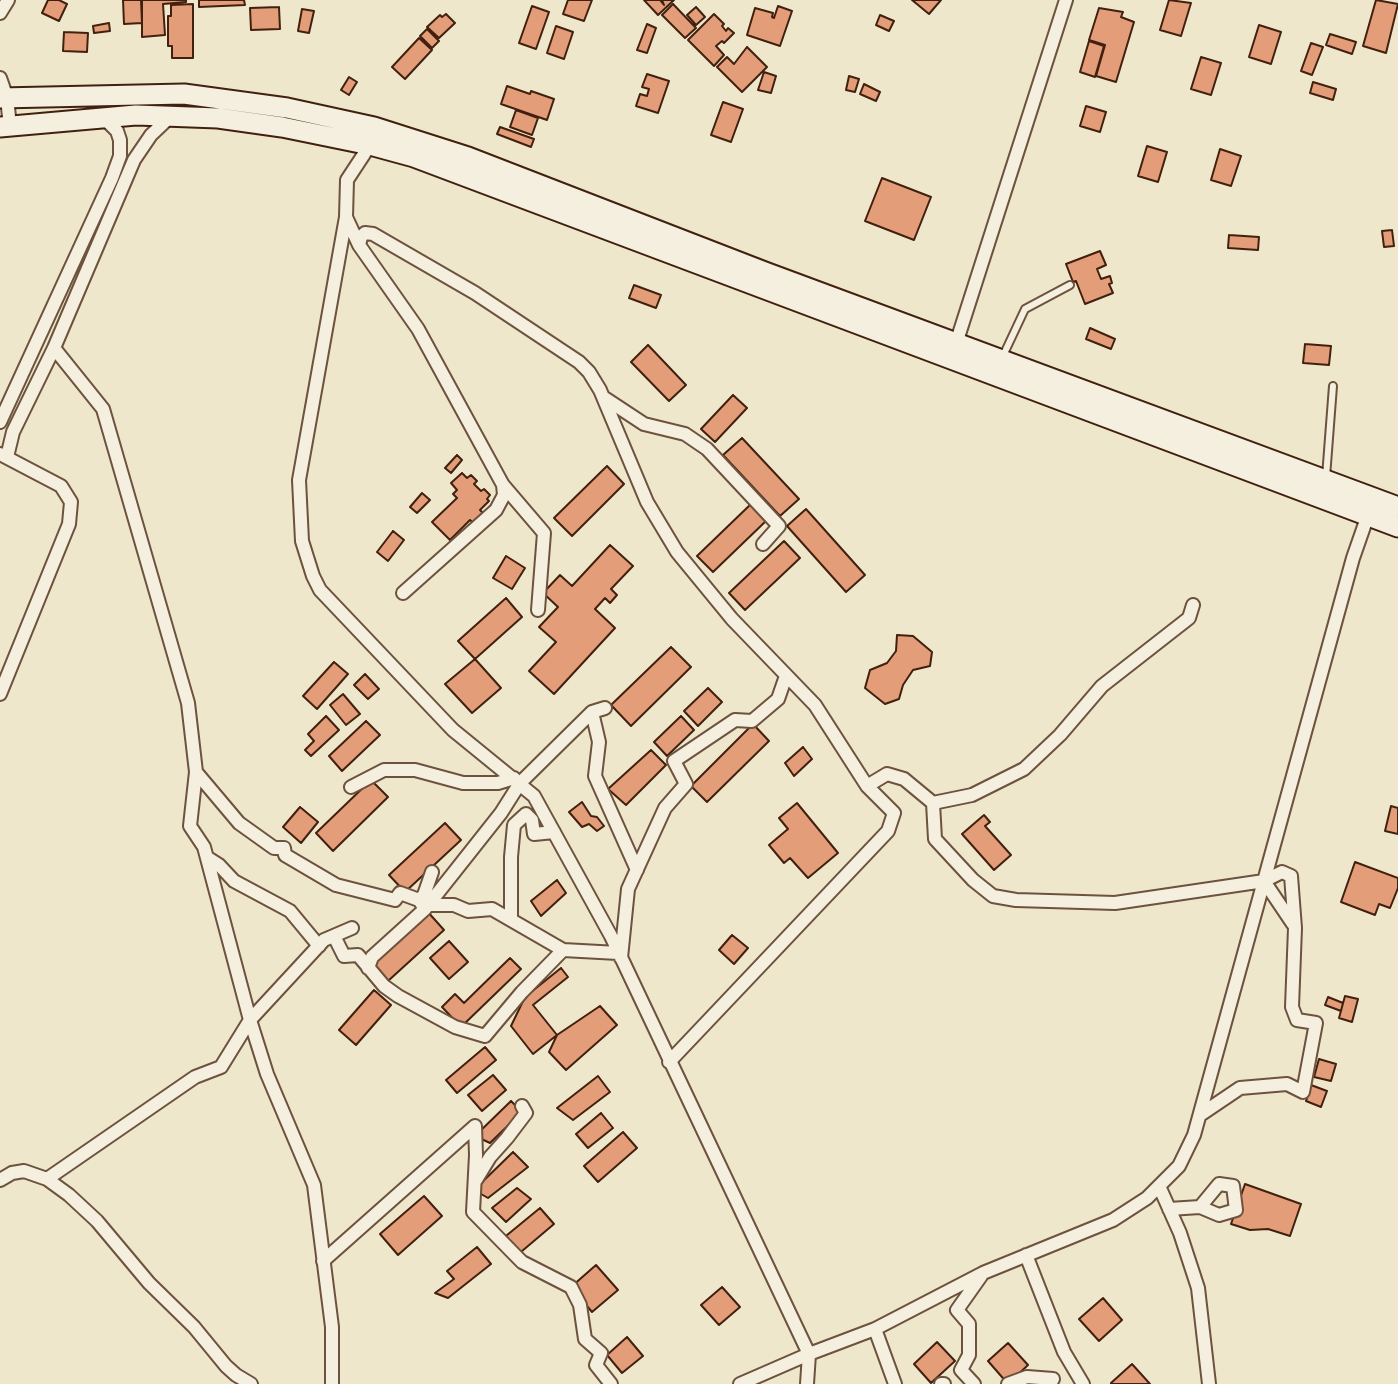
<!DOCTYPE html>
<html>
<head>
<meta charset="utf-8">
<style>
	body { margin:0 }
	canvas { display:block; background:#eee7cc }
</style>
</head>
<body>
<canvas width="1398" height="1384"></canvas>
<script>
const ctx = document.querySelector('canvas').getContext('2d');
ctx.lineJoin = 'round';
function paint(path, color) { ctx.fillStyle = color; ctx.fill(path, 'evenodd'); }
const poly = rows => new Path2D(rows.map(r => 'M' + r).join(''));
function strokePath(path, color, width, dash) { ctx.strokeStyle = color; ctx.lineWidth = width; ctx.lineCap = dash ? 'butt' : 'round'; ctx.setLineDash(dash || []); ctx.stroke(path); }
const building = poly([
	[48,0,59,0,67,4,59,21,42,13,48,0],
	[123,0,141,0,142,23,124,24,123,0],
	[142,0,186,0,186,2,163,4,165,35,142,37,142,0],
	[199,0,244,0,245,5,199,7,199,0],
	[568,0,592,0,584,21,563,14,568,0],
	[644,0,660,0,664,5,662,0,674,0,658,15,644,0],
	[912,0,941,0,929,14,912,0],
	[1169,0,1191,3,1181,36,1160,30,1169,0],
	[1376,0,1398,4,1386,53,1363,46,1376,0],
	[193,4,193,58,172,58,172,46,168,46,168,16,171,16,171,5,193,4],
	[673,4,696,28,685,38,662,15,673,4],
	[532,6,549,12,536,49,519,43,532,6],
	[778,6,792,11,780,46,747,35,755,8,773,13,772,17,774,18,778,6],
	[279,7,280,29,251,30,250,8,279,7],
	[696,7,705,17,696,25,687,15,696,7],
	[1099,8,1123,12,1121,17,1134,22,1116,82,1096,76,1105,45,1089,40,1099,8],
	[302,9,314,11,309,33,298,31,302,9],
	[446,14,455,23,439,38,427,27,440,15,442,17,446,14],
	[714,14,724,24,722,26,726,31,728,28,734,33,724,43,722,41,716,46,724,55,714,66,688,40,714,14],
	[880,15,894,21,889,31,876,25,880,15],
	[109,23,110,31,94,33,93,26,109,23],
	[647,24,656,28,647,53,637,50,647,24],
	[1259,25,1281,32,1271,64,1249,57,1259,25],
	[556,26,573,32,564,59,547,53,556,26],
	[427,29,439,41,432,48,420,36,427,29],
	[64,32,88,33,87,52,63,51,64,32],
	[1330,34,1356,42,1352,54,1326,45,1330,34],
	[419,38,432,50,405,79,392,67,419,38],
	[1089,41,1104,46,1095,77,1080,72,1089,41],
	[1311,43,1323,47,1312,75,1301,71,1311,43],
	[747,47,767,67,742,92,717,67,727,57,734,64,747,47],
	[1201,57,1221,63,1211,95,1191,89,1201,57],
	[764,72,776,76,771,93,758,90,764,72],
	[647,74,669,81,658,113,636,106,640,94,647,96,649,89,642,87,647,74],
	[849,76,859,79,855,92,846,90,849,76],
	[349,77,357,82,349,95,341,90,349,77],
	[1313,82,1336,89,1333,100,1310,93,1313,82],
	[864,84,880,92,876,101,860,94,864,84],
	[507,86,530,94,531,91,554,99,547,120,501,104,507,86],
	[723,102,743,109,731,142,711,135,723,102],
	[1086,106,1106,112,1100,132,1080,126,1086,106],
	[516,110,538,118,532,135,510,127,516,110],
	[500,127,534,139,531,147,497,134,500,127],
	[1147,146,1167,152,1158,182,1138,176,1147,146],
	[1220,149,1241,156,1231,186,1211,180,1220,149],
	[882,178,931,197,914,240,865,221,882,178],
	[1392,230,1394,246,1384,247,1382,231,1392,230],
	[1229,235,1259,237,1258,250,1228,248,1229,235],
	[1100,251,1106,265,1097,269,1101,279,1110,276,1112,283,1109,284,1113,293,1085,304,1076,281,1073,282,1066,264,1100,251],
	[634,285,661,295,656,308,629,298,634,285],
	[1090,328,1115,339,1111,349,1086,339,1090,328],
	[1305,344,1331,346,1329,365,1303,363,1305,344],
	[648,345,686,385,669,401,631,362,648,345],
	[733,395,747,408,715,442,701,429,733,395],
	[742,438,799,499,780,516,723,455,742,438],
	[457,455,462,460,451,473,445,468,457,455],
	[607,466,624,484,572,536,554,518,607,466],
	[462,473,467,478,471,475,477,481,474,484,481,491,484,489,490,495,487,499,489,501,480,510,486,516,476,525,470,520,450,540,432,522,457,498,453,494,457,490,451,483,462,473],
	[422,493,430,500,417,513,410,507,422,493],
	[751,504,767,520,713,572,697,556,751,504],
	[806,509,865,575,846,592,787,526,806,509],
	[393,531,404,540,388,561,377,552,393,531],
	[784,541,800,558,745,610,729,593,784,541],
	[610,545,633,566,611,589,617,595,610,603,605,598,595,609,615,628,554,694,529,671,556,642,539,627,558,607,543,593,560,575,572,586,610,545],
	[506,556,525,568,512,589,493,578,506,556],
	[506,598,522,617,475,659,458,641,506,598],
	[897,635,913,636,932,652,930,666,913,670,903,685,899,699,885,704,865,688,870,670,887,663,896,651,897,635],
	[671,647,691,667,631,726,611,705,671,647],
	[475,659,501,688,472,713,445,684,475,659],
	[334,662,348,674,317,709,303,696,334,662],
	[365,674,379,689,368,699,354,685,365,674],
	[708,688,722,702,698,726,684,711,708,688],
	[343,694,360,714,346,725,330,705,343,694],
	[326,716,339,730,311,756,305,750,314,741,308,734,326,716],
	[681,716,694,730,667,756,654,742,681,716],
	[366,721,380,735,342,771,329,756,366,721],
	[753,724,769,741,707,802,691,786,753,724],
	[803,747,812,759,794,776,785,763,803,747],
	[651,750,666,765,626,805,608,789,651,750],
	[371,780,388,797,333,851,316,833,371,780],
	[582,802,591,816,597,817,604,826,597,831,589,824,582,827,569,812,582,802],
	[797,803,838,853,808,878,790,858,784,863,769,845,788,829,779,818,797,803],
	[1391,806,1398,808,1398,834,1385,831,1391,806],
	[300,807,318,822,301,843,283,827,300,807],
	[984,815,990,822,985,826,1011,855,994,870,962,834,984,815],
	[445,823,461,840,405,892,389,875,445,823],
	[1355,862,1398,878,1398,888,1390,908,1379,904,1375,915,1341,902,1355,862],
	[557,880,566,893,541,916,531,901,557,880],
	[427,911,444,930,388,981,371,961,427,911],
	[732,935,748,948,734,964,719,950,732,935],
	[449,941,468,962,449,979,430,958,449,941],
	[510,958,521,969,461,1027,442,1007,455,994,464,1003,510,958],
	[561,968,568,977,533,1005,557,1035,533,1054,511,1026,525,997,561,968],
	[374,990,391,1005,356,1045,339,1030,374,990],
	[1345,996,1358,999,1352,1022,1339,1018,1345,996],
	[1328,997,1343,1003,1341,1011,1325,1005,1328,997],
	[600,1006,617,1025,566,1070,549,1052,557,1035,600,1006],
	[485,1047,496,1060,457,1093,446,1080,485,1047],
	[1319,1059,1336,1064,1331,1081,1314,1077,1319,1059],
	[493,1075,506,1090,482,1111,468,1095,493,1075],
	[598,1076,610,1092,573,1120,557,1108,598,1076],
	[1311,1085,1327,1091,1321,1107,1306,1101,1311,1085],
	[511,1101,522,1112,490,1143,475,1136,511,1101],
	[601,1113,613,1128,588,1148,576,1134,601,1113],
	[623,1132,637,1148,598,1182,584,1166,623,1132],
	[513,1152,528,1167,488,1198,474,1190,513,1152],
	[1245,1184,1301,1204,1290,1236,1268,1229,1250,1230,1231,1224,1245,1184],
	[517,1188,531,1199,506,1222,492,1208,517,1188],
	[424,1196,442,1216,398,1255,380,1234,424,1196],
	[540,1208,554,1224,515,1257,501,1240,540,1208],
	[477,1247,491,1264,448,1298,435,1293,454,1279,447,1271,477,1247],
	[596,1265,618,1290,592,1312,571,1287,596,1265],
	[722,1287,740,1307,719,1325,701,1305,722,1287],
	[1103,1298,1122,1320,1099,1341,1079,1319,1103,1298],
	[627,1337,643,1356,622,1373,607,1355,627,1337],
	[937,1342,955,1361,931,1383,914,1364,937,1342],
	[1008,1343,1028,1365,1008,1384,988,1361,1008,1343],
	[1132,1364,1150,1384,1111,1384,1111,1383,1132,1364]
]);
paint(building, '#e39d78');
strokePath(building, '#42200f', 2);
const lane = poly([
	[1002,358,1025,309,1070,285],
	[1326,477,1333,386]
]);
const street = poly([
	[0,13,8,0],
	[0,78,7,98,10,126],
	[370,145,347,180,346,217,299,480,302,541,313,576,320,590,453,730,534,796,611,936,809,1354,807,1384],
	[346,217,359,245,418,329,503,485,504,495,496,510,403,593],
	[359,245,361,237,365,233,373,234,475,293,579,362,589,372,600,390,647,502,677,552,732,619,815,705,867,786,894,813,888,831,669,1062],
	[54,348,103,409,188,703,196,772,239,823,274,848,284,848,285,855,336,885,395,900,400,893,419,900,424,895,432,872],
	[954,350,1066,0],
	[603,397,644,424,685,434,707,449,779,526,763,544],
	[0,422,112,178,120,156,120,140,117,131,105,119],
	[7,457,13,432,54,348,134,160,151,135,171,116],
	[503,485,544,533,538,610],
	[0,694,69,524,71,502,61,486,0,454],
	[605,708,592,712,599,742,595,776,637,870],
	[196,772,190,826,204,847,250,1020,267,1074,314,1185,332,1327,332,1384],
	[867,786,887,774,904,779,933,803,972,795,1024,769,1060,735,1102,686,1189,618,1193,605],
	[351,787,384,770,415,770,463,783,498,783,514,778],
	[933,803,935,839,973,880,993,896,1016,900,1115,903,1264,881,1282,872,1291,876,1295,928,1292,1007,1297,1020,1316,1023,1303,1092,1287,1084,1240,1088,1200,1115],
	[208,858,219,865,234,881,290,911,319,946],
	[1264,881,1293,924],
	[429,905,454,905,468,911,492,909,563,950],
	[425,909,501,813,520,783,592,712],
	[511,920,511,857,514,825,526,814,532,820,534,834,554,832],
	[334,936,344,956,358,955,384,986,398,996,455,1027,485,1036,522,992,563,950,618,953],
	[621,958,628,889,665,808,686,784,674,761,735,720,752,721,778,699,786,676],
	[368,968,372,957,425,909,421,903],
	[47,1179,195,1077,221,1067,250,1020,324,940,352,928],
	[0,1180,12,1173,24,1171,47,1179,69,1195,97,1221,149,1283,194,1327,226,1366,236,1375,251,1384],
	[476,1180,490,1157,507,1138,526,1113,522,1106],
	[1159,1186,1180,1233,1198,1288,1209,1384],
	[1169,1209,1200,1207,1219,1215,1236,1210,1233,1186,1219,1184,1200,1207],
	[1026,1255,1064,1352,1083,1384],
	[323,1261,475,1126,476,1155,473,1212,522,1262,571,1287,580,1305,585,1339,601,1353,596,1365,611,1384],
	[875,1329,895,1384],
	[740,1384,809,1354,875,1329,983,1273,1113,1220,1147,1198,1179,1166,1194,1135,1353,558,1368,515],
	[941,1384,944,1384],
	[974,1384,961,1370,969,1355,969,1324,957,1310,981,1276],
	[1008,1384,1027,1377,1053,1379,1050,1384]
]);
const secondary = poly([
	[0,98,184,94,287,108,374,127,468,157,765,272,1398,507],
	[0,127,136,115,218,118,282,127,370,145,414,157,1398,527]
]);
strokePath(lane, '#6d523e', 10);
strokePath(street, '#6d523e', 16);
strokePath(secondary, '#42200f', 23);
strokePath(lane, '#f4efde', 6);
strokePath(street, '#f4efde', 12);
strokePath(secondary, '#f4efde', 19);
</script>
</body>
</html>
